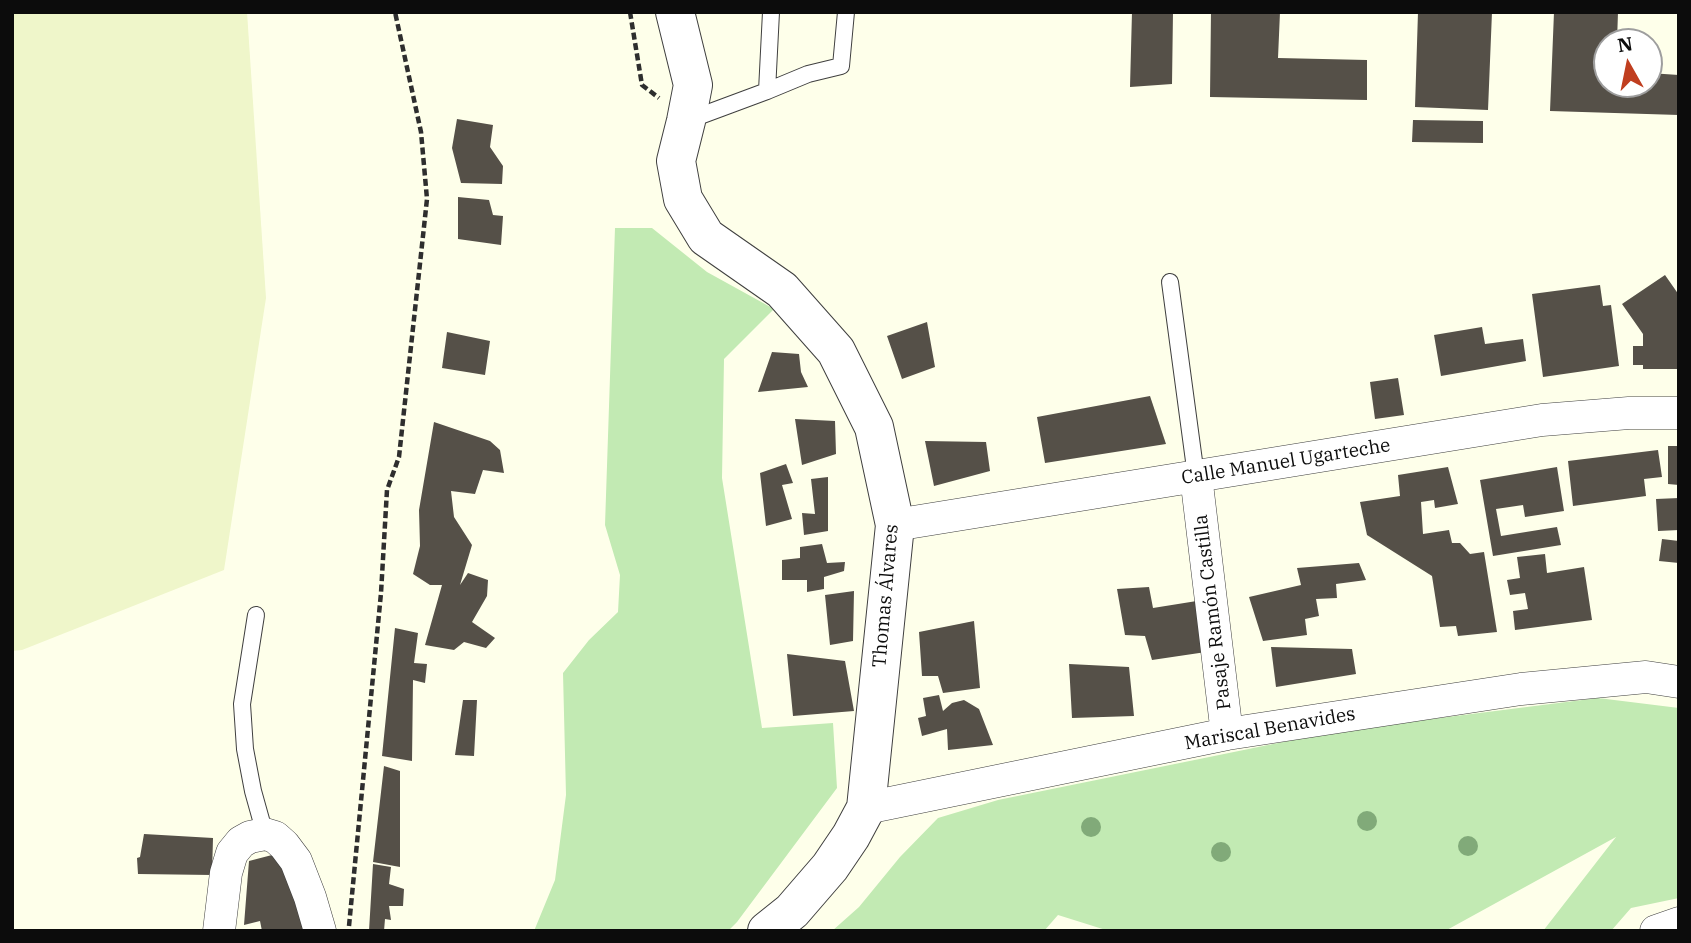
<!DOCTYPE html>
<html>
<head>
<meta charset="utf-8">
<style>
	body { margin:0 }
	#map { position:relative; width:1691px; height:943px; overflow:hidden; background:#feffea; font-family:"IBM Plex Serif",serif }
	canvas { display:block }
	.frame { position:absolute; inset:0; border:14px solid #0c0c0c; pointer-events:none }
	.north { position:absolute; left:1593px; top:28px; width:70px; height:70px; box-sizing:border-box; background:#fff; border:2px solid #9e9e9e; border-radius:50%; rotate:351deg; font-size:19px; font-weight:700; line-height:28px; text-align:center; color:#0c0c0c }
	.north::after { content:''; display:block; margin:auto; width:24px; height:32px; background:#c03e1f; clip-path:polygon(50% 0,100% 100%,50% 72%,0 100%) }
</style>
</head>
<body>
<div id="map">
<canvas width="1691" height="943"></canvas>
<div class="frame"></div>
<div class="north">N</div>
</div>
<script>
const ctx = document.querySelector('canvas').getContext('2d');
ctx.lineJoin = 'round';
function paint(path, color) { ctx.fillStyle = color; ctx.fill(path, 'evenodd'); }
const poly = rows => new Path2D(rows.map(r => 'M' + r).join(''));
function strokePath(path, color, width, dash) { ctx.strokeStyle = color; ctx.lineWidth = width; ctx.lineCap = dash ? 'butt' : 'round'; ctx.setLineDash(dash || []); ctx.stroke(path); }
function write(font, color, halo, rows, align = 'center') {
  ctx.font = font + ' "IBM Plex Serif",serif'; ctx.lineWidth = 7; ctx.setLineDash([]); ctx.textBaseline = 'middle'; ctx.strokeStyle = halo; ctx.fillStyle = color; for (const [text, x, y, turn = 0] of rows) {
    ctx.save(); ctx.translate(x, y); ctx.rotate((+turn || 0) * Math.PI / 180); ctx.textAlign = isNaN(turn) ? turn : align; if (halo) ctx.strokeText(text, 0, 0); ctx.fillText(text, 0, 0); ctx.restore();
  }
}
paint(poly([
	[12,12,247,12,266,298,224,570,22,650,12,651]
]), '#eff6ca');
paint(poly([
	[615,228,652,228,707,272,774,309,724,359,722,478,762,728,833,723,837,788,737,922,728,931,534,931,555,880,566,795,563,673,589,640,618,612,620,575,605,525],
	[1598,698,1679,708,1679,898,1631,908,1611,931,1543,931,1616,837,1445,931,1109,931,1058,915,1044,931,832,931,859,907,900,857,938,818,998,800,1337,731]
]), '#c2eab3');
paint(poly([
	[1132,12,1173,12,1172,84,1130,87],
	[1211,12,1280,12,1278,58,1367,60,1367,100,1210,97],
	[1418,12,1492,12,1488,110,1415,107],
	[1554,12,1618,12,1617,42,1607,42,1607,84,1649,84,1649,73,1679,75,1679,115,1550,111],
	[457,119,493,125,490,147,503,166,502,184,461,183,452,148],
	[1413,120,1483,121,1483,143,1412,142],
	[458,197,489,200,493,215,503,216,501,245,458,239],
	[1665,275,1679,295,1679,369,1643,369,1643,365,1633,365,1633,346,1643,346,1643,334,1622,304],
	[1600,285,1603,306,1611,305,1619,366,1543,377,1532,294],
	[927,322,935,367,902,379,887,336],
	[1482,327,1485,344,1523,339,1526,361,1441,376,1434,335],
	[447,332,490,341,485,375,442,368],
	[772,352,799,354,801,372,808,387,758,392],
	[1398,378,1404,415,1375,419,1370,382],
	[1150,396,1166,444,1045,463,1037,417],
	[795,419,835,421,836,454,802,465],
	[434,422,490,441,500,450,504,473,483,470,475,494,451,491,454,517,472,545,460,585,468,573,488,580,487,596,472,622,495,638,486,648,464,642,454,650,425,645,442,585,430,585,413,574,420,546,419,510],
	[925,441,986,442,990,471,934,486],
	[1668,446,1679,446,1679,485,1668,484],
	[1658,450,1662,477,1644,479,1646,496,1573,506,1568,461],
	[786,464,793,483,782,485,792,519,766,526,760,473],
	[1448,467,1458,504,1435,508,1434,500,1421,502,1423,534,1449,530,1452,543,1460,543,1470,554,1484,552,1497,632,1458,636,1456,626,1440,627,1432,576,1367,535,1360,502,1400,496,1398,475],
	[1557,467,1564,511,1525,517,1523,505,1496,509,1501,536,1557,527,1561,545,1493,556,1480,480],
	[828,477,828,531,804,535,802,513,815,514,811,479],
	[1679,498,1679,530,1658,531,1656,499],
	[1662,539,1679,541,1679,563,1659,561],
	[822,544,827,563,845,562,844,571,824,577,824,589,807,592,807,580,782,580,782,560,800,558,800,547],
	[1545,554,1547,573,1584,567,1592,620,1515,630,1513,611,1528,609,1525,593,1510,595,1507,580,1520,578,1517,557],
	[1359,563,1366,580,1336,584,1337,598,1316,599,1319,616,1305,619,1307,635,1263,641,1249,597,1301,585,1297,568],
	[1149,587,1153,608,1203,600,1206,652,1152,660,1145,636,1125,635,1117,589],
	[854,591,853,641,830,645,825,595],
	[974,621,980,688,943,693,938,676,922,676,919,632],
	[395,628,418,633,414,663,427,664,425,683,413,680,412,761,382,756],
	[1271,647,1352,649,1356,674,1276,687],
	[787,654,845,661,854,711,793,716],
	[1069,664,1129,667,1134,716,1072,718],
	[939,695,943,711,952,703,964,700,979,709,993,745,948,750,947,729,922,736,918,718,926,716,923,698],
	[463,700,477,700,474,756,455,755],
	[384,766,400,771,400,867,373,862],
	[144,834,213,838,212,875,138,874,137,858,140,857],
	[272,855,293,874,308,931,262,931,260,921,244,925,249,861],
	[373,864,391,867,389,884,404,889,403,906,389,906,391,920,385,919,384,931,369,931]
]), '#555048');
const service = poly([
	[767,91,808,74,841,66,846,12],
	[689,120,767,91,771,12],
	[1170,282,1196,476],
	[256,615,242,704,245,749,253,791,265,834]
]);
const minor = poly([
	[1196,476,1227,734],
	[895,525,1542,420,1629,413,1679,413],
	[866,808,1227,734,1521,689,1646,677,1679,682],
	[219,931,226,873,232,853,241,842,250,837,265,834,275,837,284,845,296,861,310,897,320,931],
	[1656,931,1679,923]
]);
const tertiary = poly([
	[675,12,693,85,686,121,676,161,683,199,706,237,782,290,836,351,874,427,895,525,866,808,851,836,830,867,792,911,767,931]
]);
strokePath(service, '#3f3f3f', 18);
strokePath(minor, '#3f3f3f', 33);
strokePath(tertiary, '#3f3f3f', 40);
strokePath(poly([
	[630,12,642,85,659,98],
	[349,926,381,593,387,490,399,457,427,199,421,132,395,12]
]), '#2e2e2e', 4.5, [7, 3.5]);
strokePath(service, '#fff', 16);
strokePath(minor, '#fff', 32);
strokePath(tertiary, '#fff', 38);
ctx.fillStyle = '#81aa79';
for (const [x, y] of [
	[1367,821],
	[1091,827],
	[1468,846],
	[1221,852]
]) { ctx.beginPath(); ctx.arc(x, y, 10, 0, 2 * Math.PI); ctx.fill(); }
write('19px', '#0c0c0c', '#fff', [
	["Calle Manuel Ugarteche",1286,462,-9],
	["Thomas Álvares",886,596,-85],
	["Pasaje Ramón Castilla",1213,612,-97],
	["Mariscal Benavides",1270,729,-10]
]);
</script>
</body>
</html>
